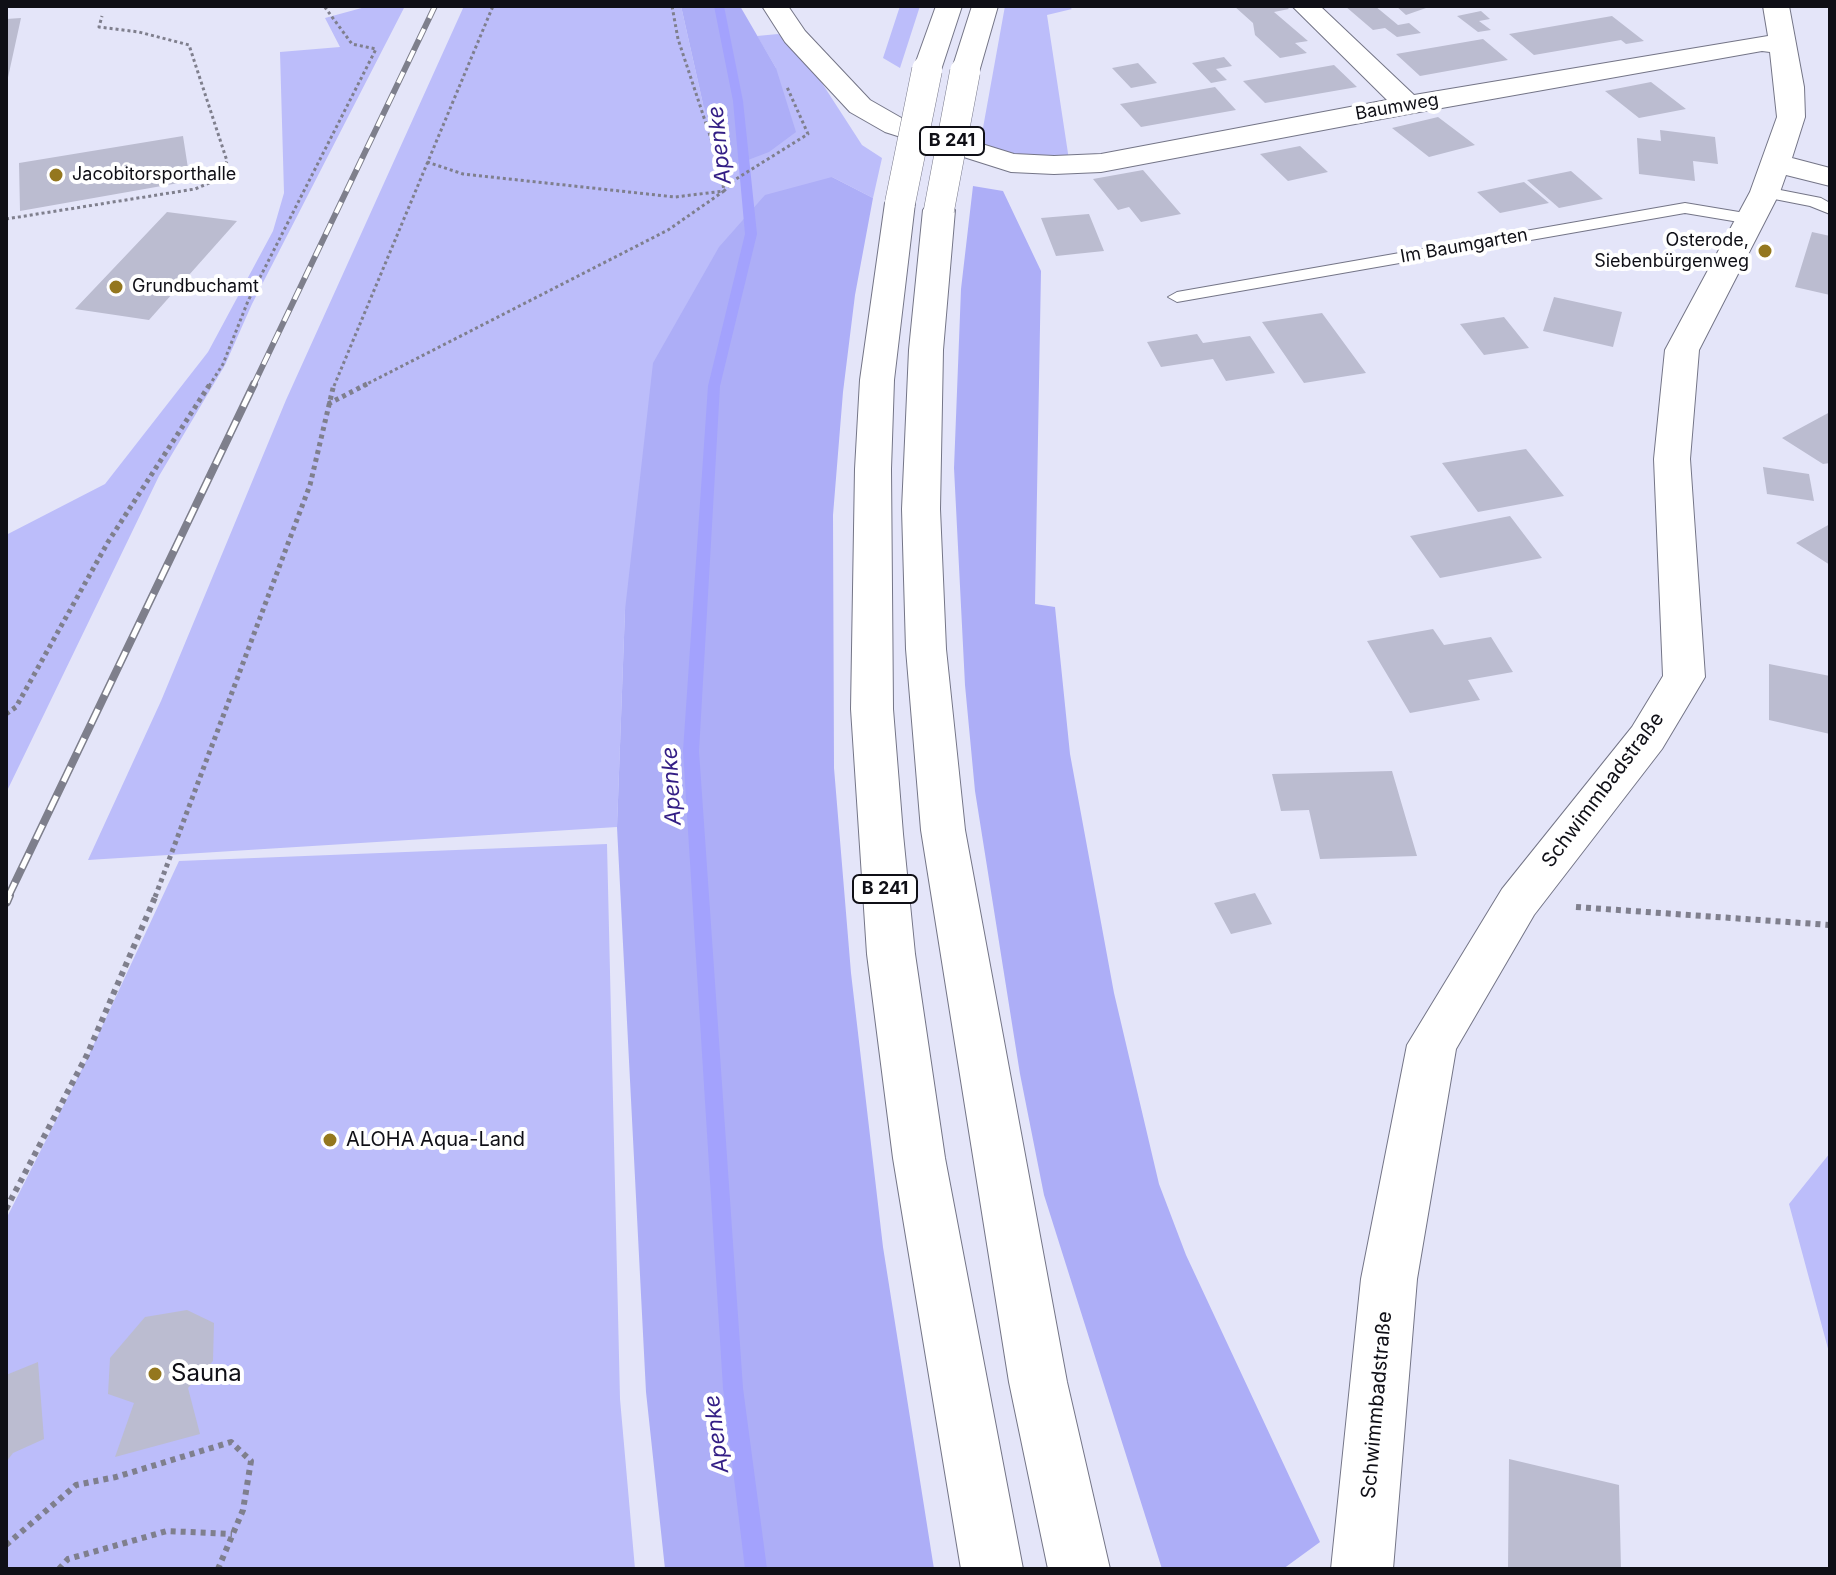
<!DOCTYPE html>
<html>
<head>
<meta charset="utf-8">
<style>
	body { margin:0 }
	#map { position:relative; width:1836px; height:1575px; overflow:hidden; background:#e4e5f9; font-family:Inter,sans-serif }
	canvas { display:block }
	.frame { position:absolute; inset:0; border:8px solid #0f0f16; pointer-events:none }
</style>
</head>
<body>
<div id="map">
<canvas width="1836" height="1575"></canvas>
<div class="frame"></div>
</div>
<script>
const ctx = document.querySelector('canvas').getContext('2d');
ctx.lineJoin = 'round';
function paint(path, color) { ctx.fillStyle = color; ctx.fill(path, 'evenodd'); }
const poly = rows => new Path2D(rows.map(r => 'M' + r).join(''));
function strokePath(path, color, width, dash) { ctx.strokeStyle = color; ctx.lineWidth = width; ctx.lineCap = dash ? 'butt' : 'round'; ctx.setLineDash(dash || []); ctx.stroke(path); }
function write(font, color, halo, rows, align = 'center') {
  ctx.font = font + ' Inter,sans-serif'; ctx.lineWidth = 8; ctx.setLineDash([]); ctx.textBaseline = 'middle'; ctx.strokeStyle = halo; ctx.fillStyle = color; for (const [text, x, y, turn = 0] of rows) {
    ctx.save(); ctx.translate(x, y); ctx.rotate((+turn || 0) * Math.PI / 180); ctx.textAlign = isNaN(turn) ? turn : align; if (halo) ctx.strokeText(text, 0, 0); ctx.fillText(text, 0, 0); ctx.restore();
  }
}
paint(poly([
	[369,6,405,6,252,304,225,365,159,476,6,793,6,535,105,484,208,352,273,231,284,193,280,52,340,47,325,18],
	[464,6,681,6,703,104,776,68,757,36,778,34,798,46,862,145,882,158,873,198,832,177,625,610,617,827,88,860,161,701,286,400],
	[900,6,920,6,900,68,883,58],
	[1005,6,1068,6,1072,9,1047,15,1069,160,1049,161,979,150],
	[607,844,620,1399,635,1569,6,1569,6,1219,86,1061,179,861],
	[1830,1153,1830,1356,1789,1204]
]), '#bcbdfa');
paint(poly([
	[681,6,740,6,776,68,796,132,769,152,727,168,703,104],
	[832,177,873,198,855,295,843,392,833,515,834,768,851,973,883,1247,934,1569,665,1569,646,1392,617,827,625,610,653,363,719,247,765,195],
	[973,186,1003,191,1041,271,1035,604,1055,607,1070,754,1114,993,1159,1184,1186,1255,1320,1542,1283,1569,1162,1569,1044,1195,1020,1074,975,791,965,685,954,468,961,289]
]), '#adaef7');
paint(poly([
	[714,6,724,6,743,101,757,234,720,386,699,751,743,1388,767,1569,745,1569,723,1388,683,751,708,386,745,234,733,101,714,6]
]), '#a3a2fd');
paint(poly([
	[1234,6,1286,6,1289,9,1274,12,1308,41,1295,43,1307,53,1280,58,1255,35,1253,23],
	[1345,6,1375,6,1398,25,1409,23,1421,33,1397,37,1385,28,1373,30],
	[1396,6,1426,6,1426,8,1406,15],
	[1481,11,1490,19,1479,21,1491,30,1478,32,1457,16],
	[1612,16,1644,41,1626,44,1621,40,1534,55,1509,34],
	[21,18,7,82,6,82,6,19],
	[1483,39,1508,60,1420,76,1396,54],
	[1224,57,1232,66,1216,69,1227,80,1211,83,1192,63],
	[1138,63,1157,83,1131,88,1112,68],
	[1334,65,1357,87,1265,103,1243,81],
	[1651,82,1686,109,1639,118,1605,91],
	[1215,87,1236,110,1141,127,1120,104],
	[1438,117,1475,145,1429,157,1392,128],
	[1660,130,1715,137,1718,164,1693,161,1695,181,1639,174,1637,138,1661,141],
	[183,136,190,181,20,211,19,163],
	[1300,146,1328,172,1288,181,1260,154],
	[1143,170,1181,214,1141,222,1129,207,1118,210,1093,179],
	[1571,171,1603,199,1559,208,1527,180],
	[1524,182,1549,203,1500,213,1477,192],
	[167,212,237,221,149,320,75,309],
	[1089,214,1104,251,1056,256,1041,218],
	[1812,232,1830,236,1830,295,1795,287],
	[1554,297,1622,312,1613,347,1543,331],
	[1322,313,1366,373,1304,383,1262,322],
	[1504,317,1529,348,1484,355,1460,324],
	[1197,334,1203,343,1250,336,1275,373,1226,381,1213,359,1161,367,1147,342],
	[1830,412,1830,463,1823,464,1782,438],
	[1526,449,1564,496,1478,512,1442,463],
	[1763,467,1809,474,1814,501,1767,494],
	[1510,516,1542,558,1440,578,1410,536],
	[1830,524,1830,565,1796,543],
	[1433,629,1444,645,1491,637,1513,672,1468,680,1480,700,1410,713,1367,641],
	[1769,664,1830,676,1830,734,1769,720],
	[1392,771,1417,856,1320,859,1309,810,1281,811,1272,774],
	[1255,893,1272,924,1231,934,1214,903],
	[187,1310,214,1323,213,1361,188,1388,200,1434,115,1457,134,1403,108,1394,110,1358,145,1317],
	[38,1362,44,1439,13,1453,6,1462,6,1375],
	[1509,1459,1619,1485,1621,1569,1508,1569]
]), '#bbbcd0');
const lane = poly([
	[1765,187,1821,198,1830,203,1830,214,1810,206,1759,196,1757,192,1765,187],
	[1685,203,1751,214,1760,219,1751,224,1685,213,1177,302,1168,297,1177,292,1685,203]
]);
const street = poly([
	[762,6,788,6,805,31,870,100,905,120,1014,154,1054,156,1101,154,1387,100,1292,6,1320,6,1414,95,1768,36,1763,6,1789,6,1804,87,1805,117,1792,158,1830,168,1830,186,1786,175,1780,192,1699,350,1690,459,1705,677,1662,749,1534,915,1456,1049,1417,1279,1393,1569,1331,1569,1361,1279,1407,1045,1502,889,1632,727,1663,676,1654,459,1665,350,1750,192,1777,117,1770,52,1762,51,1408,114,1101,172,1054,174,1011,172,885,132,850,112,785,42,762,6]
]);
const highway = poly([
	[936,6,962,6,941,70,937,76,927,78,917,76,913,70,936,6],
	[972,6,998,6,979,72,975,78,965,80,955,78,951,72,972,6],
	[900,194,911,196,915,203,894,380,891,469,893,709,903,834,915,954,945,1158,1023,1569,961,1569,893,1158,867,954,851,709,855,469,860,380,885,203,889,196,900,194],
	[939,201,950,203,955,210,943,350,940,509,946,649,965,830,1067,1382,1110,1569,1048,1569,1009,1382,921,830,906,649,902,509,909,350,923,210,928,203,939,201]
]);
strokePath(lane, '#747587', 2);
strokePath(street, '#747587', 2);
strokePath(highway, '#747587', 2);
strokePath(poly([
	[427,162,463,174,675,197,724,191,736,179,808,134,787,87],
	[6,219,195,189,221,178,227,161,189,45,139,32,99,27,102,16],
	[209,386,223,364,248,301,376,49,352,44,324,6],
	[334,386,493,6],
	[363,386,668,230,724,191,720,166,678,39,672,6]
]), '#7f7f8d', 3, [3, 3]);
strokePath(poly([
	[328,404,367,384],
	[6,714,16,707,108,542,210,384],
	[155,897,310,485,334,384]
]), '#7f7f8d', 5, [4, 4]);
strokePath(poly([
	[1576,907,1830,925],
	[6,1209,87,1055,156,895],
	[6,1545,76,1485,116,1477,231,1442,251,1461,243,1510,218,1569],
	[59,1569,68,1559,167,1531,232,1534]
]), '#7f7f8d', 6, [5, 5]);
paint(lane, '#fff');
paint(street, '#fff');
paint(highway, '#fff');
const railFar2 = poly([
	[253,386,435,6]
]);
const railFar1 = poly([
	[8,897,254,384]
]);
const rail = poly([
	[6,902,9,895]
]);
strokePath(railFar2, '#7e7f8c', 6);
strokePath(railFar1, '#7e7f8c', 8);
strokePath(rail, '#7e7f8c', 10);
strokePath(railFar2, '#fff', 4, [12]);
strokePath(railFar1, '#fff', 5, [16]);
strokePath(rail, '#fff', 7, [22]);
const highwayBridge = poly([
	[900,203,927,70],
	[939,210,965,72]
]);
strokePath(highwayBridge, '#747587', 31, []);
strokePath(highwayBridge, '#fff', 30);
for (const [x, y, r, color] of [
	[56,175,8,"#94771f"],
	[1765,251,8,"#94771f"],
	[116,287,8,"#94771f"],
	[330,1140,8,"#94771f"],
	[155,1374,8,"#94771f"]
]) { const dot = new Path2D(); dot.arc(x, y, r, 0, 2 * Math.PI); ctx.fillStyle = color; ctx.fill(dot); strokePath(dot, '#fff', 3); }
write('18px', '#0f0f16', '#fff', [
	["Baumweg",1397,107,-10],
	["Im Baumgarten",1464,246,-10]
]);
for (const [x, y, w] of [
	[952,141,64],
	[885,889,64]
]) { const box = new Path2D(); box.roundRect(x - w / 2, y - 14, w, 28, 6); ctx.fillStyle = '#fff'; ctx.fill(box); strokePath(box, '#0f0f16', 2); }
write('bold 18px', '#0f0f16', null, [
	["B 241",952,141],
	["B 241",885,889]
]);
write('18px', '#0f0f16', '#fff', [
	["Jacobitorsporthalle",72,175],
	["Osterode,",1749,241,"right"],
	["Siebenbürgenweg",1749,262,"right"],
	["Grundbuchamt",132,287]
], 'left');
write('20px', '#0f0f16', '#fff', [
	["Schwimmbadstraße",1603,790,-53],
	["Schwimmbadstraße",1377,1405,-85]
]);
write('20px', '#0f0f16', '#fff', [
	["ALOHA Aqua-Land",346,1140]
], 'left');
write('italic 22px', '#331e85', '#fff', [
	["Apenke",720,145,-96],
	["Apenke",672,786,-93],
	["Apenke",717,1434,-97]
]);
write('24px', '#0f0f16', '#fff', [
	["Sauna",171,1374]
], 'left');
</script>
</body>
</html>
